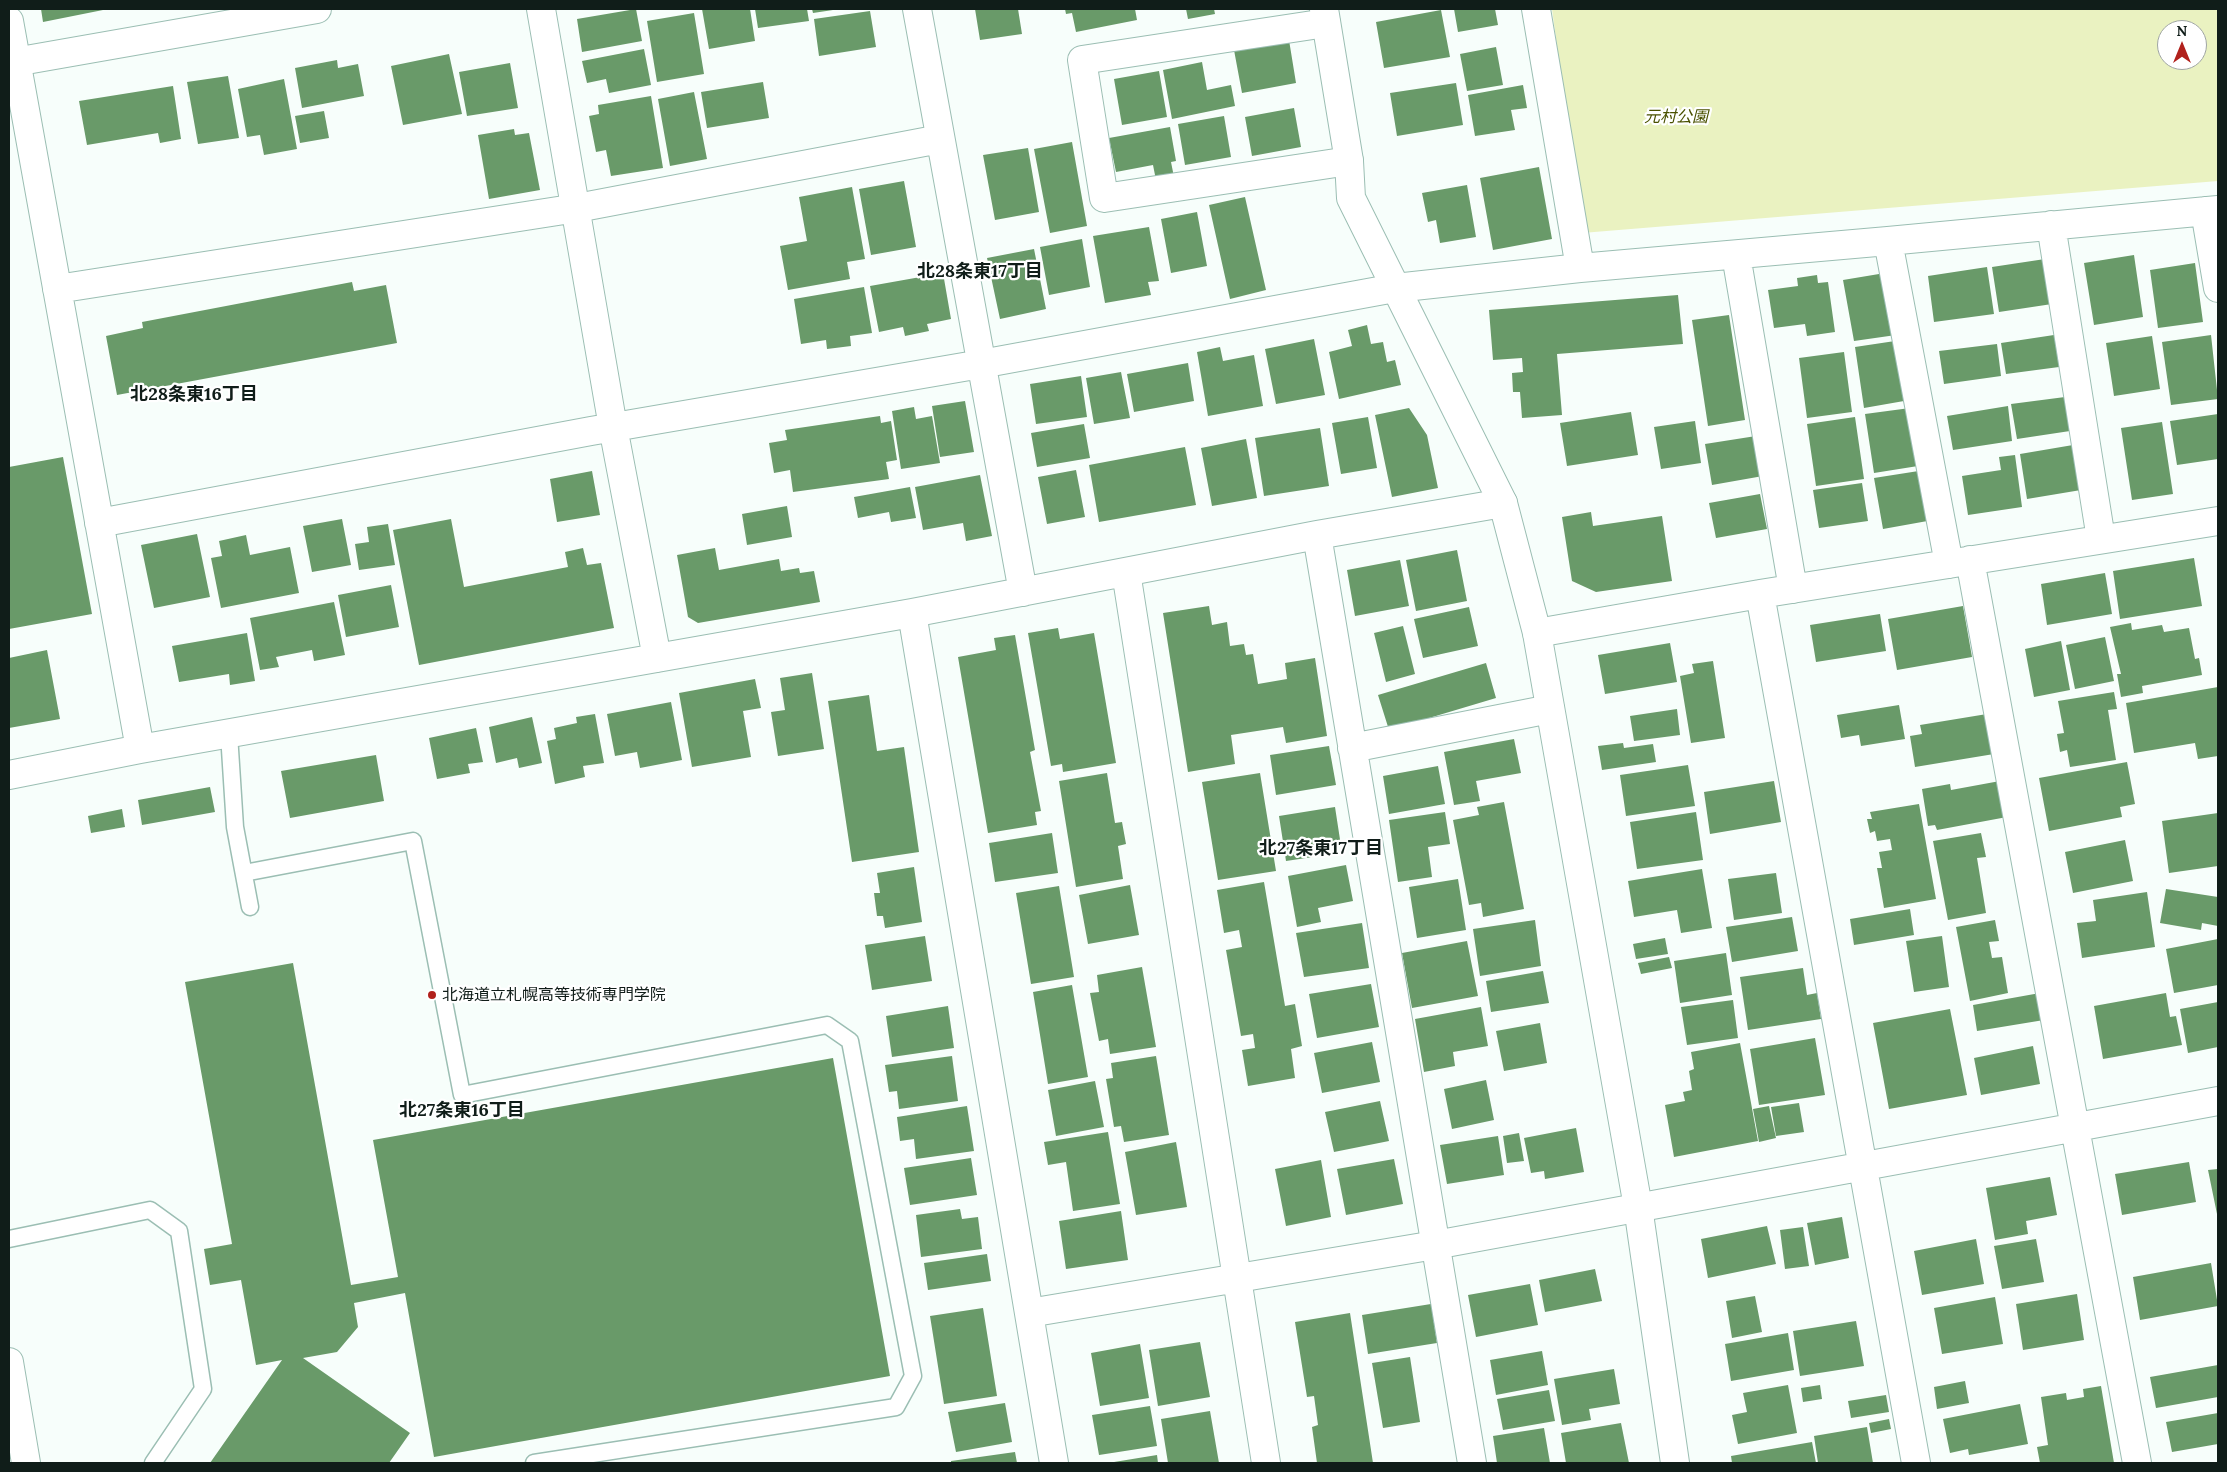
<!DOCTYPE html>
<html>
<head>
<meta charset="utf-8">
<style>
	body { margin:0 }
	#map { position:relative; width:2227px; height:1472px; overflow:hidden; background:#f7fefb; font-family:Lora,serif }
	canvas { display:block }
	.frame { position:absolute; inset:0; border:10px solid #101d19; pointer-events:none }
	.north { position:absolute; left:2157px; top:20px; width:50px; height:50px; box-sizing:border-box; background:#fff; border:1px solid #9fa5a3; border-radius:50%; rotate:0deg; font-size:14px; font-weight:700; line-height:20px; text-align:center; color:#101d19 }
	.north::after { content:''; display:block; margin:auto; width:18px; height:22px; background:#b1211c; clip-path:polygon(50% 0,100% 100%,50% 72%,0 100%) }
</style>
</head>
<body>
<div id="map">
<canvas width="2227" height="1472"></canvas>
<div class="frame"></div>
<div class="north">N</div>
</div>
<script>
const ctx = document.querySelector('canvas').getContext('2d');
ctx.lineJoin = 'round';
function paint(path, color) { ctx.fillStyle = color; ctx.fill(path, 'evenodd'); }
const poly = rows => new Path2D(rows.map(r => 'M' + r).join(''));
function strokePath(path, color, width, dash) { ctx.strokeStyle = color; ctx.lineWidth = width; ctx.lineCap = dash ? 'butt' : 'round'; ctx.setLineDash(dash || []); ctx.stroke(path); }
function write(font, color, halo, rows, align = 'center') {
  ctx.font = font + ' Lora,"Noto Sans JP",serif'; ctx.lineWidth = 4.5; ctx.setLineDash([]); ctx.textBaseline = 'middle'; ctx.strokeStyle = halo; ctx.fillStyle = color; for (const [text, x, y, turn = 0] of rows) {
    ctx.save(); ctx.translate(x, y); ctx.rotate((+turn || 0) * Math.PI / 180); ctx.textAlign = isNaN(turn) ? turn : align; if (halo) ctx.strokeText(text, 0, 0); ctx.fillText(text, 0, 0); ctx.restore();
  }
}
paint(poly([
	[1552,9,2218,9,2218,181,1582,233],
	[2167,30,2197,30,2197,60,2167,60]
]), '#eaf2c1');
paint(poly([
	[41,9,102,9,103,10,43,22],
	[636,9,642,41,582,52,577,19],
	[702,9,750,9,755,41,709,49],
	[755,9,807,9,809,21,758,28],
	[812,9,833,9,833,10,813,13],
	[975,9,1018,9,1022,34,980,40],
	[1065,9,1135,9,1137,20,1076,32,1072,13,1066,14],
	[1186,9,1214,9,1215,14,1188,19],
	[1454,9,1495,9,1498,25,1458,32],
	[1441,10,1450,57,1384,68,1376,22],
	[870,11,876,47,819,56,814,19],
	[694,13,704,74,657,82,647,21],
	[1289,40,1296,83,1242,93,1234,50],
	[1496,47,1503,85,1467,91,1460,54],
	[644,49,651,85,609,93,606,79,587,83,582,61],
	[449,54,462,114,403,125,391,66],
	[337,60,338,68,358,64,364,96,302,108,295,68],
	[1202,62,1207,90,1231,85,1235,106,1172,119,1163,70],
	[510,63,518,108,467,116,459,72],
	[1159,71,1167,117,1122,125,1114,79],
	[228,76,239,138,198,144,187,82],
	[284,79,297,149,264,155,260,135,247,137,238,89],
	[763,82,769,118,707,128,701,92],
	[1456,83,1463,125,1397,136,1390,93],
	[1523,85,1527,108,1511,110,1515,130,1475,136,1468,95],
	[173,86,181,139,160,143,158,133,87,145,79,101],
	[694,92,707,159,670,166,658,99],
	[651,96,663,168,611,176,606,150,596,152,589,116,599,114,598,105],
	[1294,108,1301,147,1252,156,1245,117],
	[324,111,329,138,300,143,295,116],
	[1224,116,1231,157,1185,165,1178,124],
	[1170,127,1176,161,1171,162,1174,177,1156,180,1153,165,1116,172,1109,138],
	[514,129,515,135,529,133,540,190,489,199,478,135],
	[1072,142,1087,226,1050,233,1034,149],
	[1028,148,1039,212,995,220,983,155],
	[1539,167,1552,239,1493,250,1480,178],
	[904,181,916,247,871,255,859,189],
	[1467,185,1476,237,1440,243,1436,220,1428,222,1422,193],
	[852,187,865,259,847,262,850,279,788,290,780,246,807,241,799,197],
	[1245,197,1266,290,1230,299,1209,205],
	[1197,212,1207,266,1171,273,1161,219],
	[1149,227,1159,281,1148,282,1151,295,1105,303,1093,236],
	[1082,239,1090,287,1049,295,1040,247],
	[1034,249,1046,309,1000,319,987,258],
	[2134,255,2143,317,2094,325,2084,263],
	[2045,259,2052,304,1999,312,1992,267],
	[2195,263,2203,322,2158,328,2150,270],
	[1987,267,1994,314,1934,322,1928,276],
	[943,273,951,319,927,324,929,331,905,336,903,327,879,332,870,286],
	[1885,273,1896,335,1854,341,1843,280],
	[1817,275,1818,283,1828,282,1835,332,1807,336,1805,324,1774,328,1768,290,1798,286,1797,278],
	[352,282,354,291,386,285,397,343,117,395,106,336,143,328,142,322],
	[864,287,872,333,850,336,851,346,827,349,826,340,801,344,794,299],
	[1678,295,1683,344,1557,354,1562,415,1522,418,1520,392,1513,392,1512,373,1523,372,1522,358,1493,360,1489,310],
	[1729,315,1745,420,1708,426,1692,320],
	[1367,325,1371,344,1383,342,1387,362,1395,360,1401,385,1339,399,1329,352,1352,346,1348,330],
	[2054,335,2059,367,2006,374,2001,343],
	[2211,335,2218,399,2171,405,2162,342],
	[2152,336,2160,389,2114,396,2106,343],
	[1314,339,1325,395,1276,404,1265,349],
	[1895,341,1904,401,1864,408,1855,347],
	[1997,344,2001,376,1944,384,1939,351],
	[1220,347,1223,361,1254,355,1263,406,1208,416,1197,352],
	[1844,352,1852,412,1807,418,1799,358],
	[1188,363,1194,401,1134,412,1127,374],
	[1121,372,1130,418,1094,424,1086,378],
	[1081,376,1087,417,1036,424,1030,384],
	[2065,397,2070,431,2017,439,2011,404],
	[965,401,974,452,940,457,932,406],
	[2008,406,2012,441,1953,450,1947,416],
	[914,407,916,419,932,416,940,463,901,469,892,411],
	[1409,408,1427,435,1438,488,1392,497,1375,415],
	[1910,408,1918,466,1874,473,1865,414],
	[1631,412,1638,455,1567,466,1560,423],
	[2218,414,2218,459,2177,465,2170,421],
	[880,416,881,423,891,421,897,460,886,462,889,479,793,492,790,470,774,473,769,443,787,440,785,430],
	[1368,417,1377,468,1341,474,1332,423],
	[1855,417,1864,479,1816,486,1807,424],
	[1695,421,1701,463,1661,469,1654,427],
	[2162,422,2173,494,2132,500,2121,428],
	[1084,424,1090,458,1037,467,1031,433],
	[1320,428,1329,486,1264,496,1255,438],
	[1756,436,1763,476,1712,485,1705,444],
	[1246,439,1257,498,1212,506,1201,448],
	[2073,445,2081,490,2027,499,2020,454],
	[1185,447,1196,505,1099,522,1089,465],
	[2015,455,2022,507,1968,515,1962,476,2001,470,1999,457],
	[63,457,92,614,9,629,9,467],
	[1076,470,1085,517,1047,524,1038,477],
	[1925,470,1933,520,1883,529,1874,478],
	[592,471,600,515,557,522,550,479],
	[980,475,992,536,966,541,963,523,923,530,915,487],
	[1862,483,1868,521,1819,528,1813,490],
	[910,487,916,518,891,522,889,512,858,518,854,497],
	[1760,494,1767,529,1716,538,1709,503],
	[787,506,792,537,747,545,742,514],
	[1591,512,1593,526,1662,516,1672,581,1596,592,1572,581,1562,517],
	[342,519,351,565,312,572,303,526],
	[451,519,464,587,568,567,565,552,583,548,587,565,601,563,614,628,419,665,393,530],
	[388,524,395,565,359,570,355,544,369,542,367,527],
	[197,534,210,597,154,608,141,545],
	[246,535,250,555,290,547,299,593,221,608,211,558,222,556,219,541],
	[715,548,719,570,779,559,781,571,799,568,800,573,814,571,820,602,698,623,688,617,677,555],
	[1457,550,1467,601,1416,611,1406,560],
	[2194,558,2202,606,2120,619,2113,571],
	[1400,560,1409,606,1355,616,1347,570],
	[2105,573,2112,614,2047,625,2041,584],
	[391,585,399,627,346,637,338,595],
	[334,602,345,655,314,661,312,650,276,657,279,667,260,670,250,618],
	[1209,606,1212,625,1227,622,1230,646,1244,644,1246,655,1253,654,1258,684,1287,679,1285,663,1315,658,1327,736,1286,743,1283,727,1231,735,1235,764,1188,772,1163,613],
	[1963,606,1972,657,1897,670,1888,619],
	[1469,607,1478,646,1423,658,1414,619],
	[1880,614,1886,651,1816,662,1810,625],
	[2131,623,2132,630,2162,625,2164,632,2189,628,2195,659,2199,658,2202,675,2142,686,2143,693,2121,697,2117,674,2121,674,2110,627],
	[1403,626,1415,674,1386,682,1374,633],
	[1058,628,1060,639,1094,633,1116,763,1063,772,1062,764,1051,766,1028,633],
	[247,633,255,681,230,685,229,674,179,682,172,646],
	[1015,635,1035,750,1030,752,1041,811,1035,812,1037,825,988,833,958,657,996,650,994,638],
	[2105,637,2114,681,2075,689,2066,645],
	[2061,641,2070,690,2034,697,2025,649],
	[1670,643,1677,682,1605,694,1598,655],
	[47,650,60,719,9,728,9,658],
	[1713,661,1725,738,1691,743,1680,676,1694,673,1692,664],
	[1486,663,1496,698,1389,730,1378,695],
	[812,673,824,749,778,756,771,712,785,710,780,678],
	[755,679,761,708,743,711,751,757,692,767,679,693],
	[2218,687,2218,756,2198,759,2195,743,2134,753,2126,703],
	[2114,692,2117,709,2108,710,2116,760,2070,767,2067,750,2060,752,2057,734,2064,733,2058,701],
	[869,695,877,751,904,747,919,852,852,862,828,701],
	[671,702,682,760,640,768,637,752,615,756,607,714],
	[1899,705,1905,739,1861,746,1859,735,1841,738,1837,715],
	[1677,709,1680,735,1634,741,1630,716],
	[595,714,604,763,583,766,585,777,555,784,547,741,556,739,554,728,577,723,576,717],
	[1987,714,1994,754,1915,767,1910,736,1922,734,1920,725],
	[532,717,542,763,519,768,517,758,496,763,489,727],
	[476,728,483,762,468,764,470,773,437,779,429,738],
	[1514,739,1521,773,1476,781,1480,801,1454,805,1444,752],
	[1623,743,1624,748,1653,744,1656,762,1602,770,1598,746],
	[1329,746,1336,785,1276,795,1270,755],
	[376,755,384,801,290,818,281,771],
	[2127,762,2135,804,2120,807,2122,817,2049,831,2039,778],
	[1688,765,1695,806,1626,816,1620,775],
	[1438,766,1445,804,1389,814,1383,776],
	[1107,773,1115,823,1122,822,1126,844,1118,846,1123,879,1076,887,1059,781],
	[1260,773,1276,871,1218,880,1202,782],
	[1774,781,1781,822,1710,834,1704,792],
	[2000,781,2007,817,1937,830,1935,825,1928,826,1922,789,1950,784,1951,790],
	[210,787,215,812,142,825,138,800],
	[1504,802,1524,909,1483,917,1481,903,1469,905,1453,820,1479,815,1477,807],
	[1919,804,1936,899,1884,908,1877,868,1882,868,1879,852,1892,850,1890,839,1877,841,1875,831,1870,833,1867,819,1872,819,1870,812],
	[1335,807,1341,846,1312,851,1313,857,1286,861,1279,816],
	[122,809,125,827,91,833,88,816],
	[1445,812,1450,844,1428,847,1432,877,1398,882,1389,820],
	[1696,812,1703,860,1637,869,1630,822],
	[2218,813,2218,866,2169,873,2162,821],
	[1052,833,1058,873,995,882,989,843],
	[1981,833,1986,857,1977,858,1986,913,1948,920,1933,841],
	[2125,840,2133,881,2073,893,2065,852],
	[1346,865,1353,901,1318,908,1321,922,1297,927,1288,876],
	[914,867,922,922,885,928,883,916,877,916,874,893,880,893,877,873],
	[1702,869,1712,928,1681,933,1677,910,1634,917,1628,881],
	[1776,873,1782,913,1734,920,1728,879],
	[1458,879,1466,930,1417,938,1409,887],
	[1264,882,1285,1006,1295,1004,1302,1046,1291,1049,1295,1078,1248,1086,1242,1050,1255,1048,1253,1034,1241,1036,1226,950,1242,947,1239,930,1224,933,1217,890],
	[1130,885,1139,935,1088,944,1079,895],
	[1059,886,1074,977,1031,984,1016,893],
	[2166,889,2218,897,2218,926,2202,923,2201,930,2160,923],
	[2147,892,2155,947,2082,958,2077,923,2096,921,2093,900],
	[1910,909,1914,935,1854,945,1850,919],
	[1792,917,1798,951,1732,962,1726,927],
	[1535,920,1541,966,1480,976,1473,929],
	[1995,920,1999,941,1989,942,1992,958,2002,957,2008,993,1970,1001,1956,927],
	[1362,923,1369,968,1304,977,1296,933],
	[925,936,932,981,872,990,865,945],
	[1942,936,1949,987,1914,992,1906,941],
	[1665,938,1668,954,1636,959,1633,944],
	[2218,939,2218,985,2174,993,2166,949],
	[1467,941,1478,996,1412,1008,1402,953],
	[1726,953,1732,995,1680,1003,1674,961],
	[1669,957,1672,968,1641,974,1638,963],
	[293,963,351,1285,398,1277,373,1140,833,1058,890,1376,434,1457,405,1293,354,1303,358,1327,337,1352,303,1358,410,1433,389,1463,210,1463,282,1360,256,1365,241,1280,210,1285,204,1249,232,1244,185,982],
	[1142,967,1156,1047,1110,1054,1108,1039,1099,1041,1090,993,1099,992,1097,975],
	[1803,968,1807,995,1817,993,1821,1019,1748,1030,1740,977],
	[1543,971,1549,1003,1491,1012,1486,981],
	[1371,984,1379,1027,1317,1038,1309,994],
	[1072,985,1088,1077,1048,1084,1033,992],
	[2040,993,2044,1020,1977,1031,1973,1005],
	[2166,993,2170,1017,2176,1016,2182,1045,2103,1059,2094,1006],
	[1733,1000,1738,1038,1687,1045,1681,1007],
	[2218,1002,2218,1047,2188,1053,2180,1009],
	[948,1006,954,1048,892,1057,886,1016],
	[1481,1007,1488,1046,1453,1052,1455,1066,1424,1072,1415,1019],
	[1950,1009,1967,1095,1889,1109,1873,1023],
	[1540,1023,1547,1063,1504,1071,1496,1031],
	[1815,1038,1825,1095,1759,1105,1750,1049],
	[1372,1042,1380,1082,1322,1093,1314,1053],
	[1740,1043,1758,1141,1674,1157,1665,1105,1685,1101,1683,1092,1692,1090,1689,1071,1694,1069,1691,1052],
	[2033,1046,2040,1084,1981,1095,1974,1058],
	[952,1056,958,1101,899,1109,897,1091,889,1092,885,1065],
	[1156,1056,1169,1135,1124,1142,1121,1126,1114,1127,1106,1079,1113,1078,1111,1063],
	[1486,1080,1494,1120,1452,1129,1444,1089],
	[1095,1081,1104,1127,1056,1136,1048,1090],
	[1380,1101,1389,1141,1334,1152,1325,1112],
	[1799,1103,1804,1132,1776,1136,1771,1107],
	[967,1106,974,1151,916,1159,914,1139,900,1141,897,1117],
	[1769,1106,1776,1138,1759,1142,1753,1109],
	[1576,1128,1584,1172,1545,1179,1544,1171,1531,1173,1524,1138],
	[1108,1132,1120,1204,1073,1211,1066,1162,1048,1165,1044,1142],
	[1519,1133,1524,1161,1507,1163,1503,1136],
	[1498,1136,1504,1175,1447,1184,1440,1145],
	[1176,1142,1187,1207,1136,1215,1125,1152],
	[971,1158,977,1195,910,1205,904,1168],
	[1394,1159,1403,1204,1346,1215,1337,1169],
	[1321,1160,1331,1217,1286,1226,1275,1169],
	[2189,1162,2196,1202,2122,1215,2115,1174],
	[2218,1169,2218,1214,2217,1214,2208,1170],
	[2050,1177,2057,1215,2026,1221,2028,1234,1995,1240,1986,1188],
	[960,1209,962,1219,978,1217,982,1249,921,1257,916,1215],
	[1121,1211,1128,1260,1066,1269,1059,1221],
	[1842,1217,1849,1258,1815,1265,1807,1223],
	[1767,1226,1776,1264,1708,1278,1701,1239],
	[1803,1227,1809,1266,1785,1269,1780,1230],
	[1976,1239,1984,1284,1922,1295,1914,1251],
	[2036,1239,2044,1282,2002,1289,1994,1246],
	[987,1254,991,1281,928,1290,924,1263],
	[2211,1263,2218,1306,2140,1320,2133,1277],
	[1595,1269,1602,1301,1545,1312,1539,1280],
	[1530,1284,1538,1325,1476,1337,1468,1295],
	[2077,1294,2084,1340,2023,1350,2016,1304],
	[1755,1296,1762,1332,1732,1338,1726,1301],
	[1995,1297,2003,1344,1942,1354,1934,1308],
	[1431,1304,1437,1343,1368,1354,1362,1315],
	[983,1308,997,1396,944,1404,930,1316],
	[1350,1313,1373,1463,1317,1463,1312,1427,1318,1425,1314,1396,1307,1397,1295,1322],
	[1856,1321,1864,1366,1800,1376,1793,1331],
	[1788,1333,1794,1370,1731,1381,1725,1344],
	[1200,1342,1210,1397,1158,1406,1149,1350],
	[1140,1344,1149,1398,1100,1406,1091,1353],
	[1542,1351,1548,1385,1496,1395,1490,1360],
	[1410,1357,1420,1422,1383,1428,1372,1363],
	[2218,1365,2218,1397,2156,1408,2150,1377],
	[1614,1369,1620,1404,1589,1409,1591,1420,1562,1425,1554,1379],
	[1965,1381,1969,1403,1937,1409,1934,1387],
	[1788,1385,1797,1433,1738,1444,1732,1415,1747,1412,1743,1393],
	[1820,1385,1822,1399,1803,1402,1801,1388],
	[2101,1386,2114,1463,2040,1463,2037,1447,2048,1445,2041,1397,2066,1393,2067,1400,2084,1397,2083,1389],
	[1549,1390,1555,1421,1503,1430,1497,1399],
	[1886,1395,1889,1412,1851,1418,1848,1401],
	[1005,1403,1012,1442,956,1452,948,1412],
	[2020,1404,2028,1444,1969,1455,1968,1449,1950,1453,1943,1419],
	[1150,1406,1157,1446,1099,1455,1092,1415],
	[1210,1411,1219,1463,1168,1463,1161,1419],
	[2218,1413,2218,1444,2172,1452,2166,1422],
	[1889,1419,1891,1429,1871,1433,1869,1423],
	[1621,1423,1629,1463,1566,1463,1561,1433],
	[1867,1427,1873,1463,1818,1463,1814,1436],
	[1544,1428,1550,1463,1497,1463,1493,1436],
	[1812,1442,1816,1463,1732,1463,1731,1456],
	[1015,1452,1017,1463,951,1463,951,1461],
	[1157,1455,1158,1463,1114,1463,1114,1462]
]), '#699a69');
const lane = poly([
	[229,734,235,827,250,907],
	[244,873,413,841,462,1095,827,1025,850,1041,913,1376,896,1407,534,1463],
	[9,1239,150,1210,179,1231,203,1389,153,1463]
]);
const street = poly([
	[541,9,613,427,657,658],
	[917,9,1023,592],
	[1536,9,1580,268],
	[9,21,140,749],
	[1326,23,1082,60,1104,198,1349,161],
	[2205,211,2218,288],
	[2051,225,2101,539],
	[1888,241,1949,564],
	[1736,255,1793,589],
	[57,289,577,208,940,139],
	[99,523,591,431,981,364,1395,288,1580,268,1888,241,2218,210],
	[1317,535,1472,1463],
	[1970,560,2137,1463],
	[1126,572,1266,1463],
	[1760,594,1916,1463],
	[912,613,1054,1463],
	[1537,633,1760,594,2218,521],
	[1352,748,1550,709],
	[9,775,140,749,912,613,1317,535,1503,503],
	[1029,1313,1435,1245,2218,1101]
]);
const secondary = poly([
	[1324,9,1349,161,1351,198,1503,503,1537,633,1638,1207,1675,1463],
	[9,63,317,9],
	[9,1362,26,1463]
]);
strokePath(lane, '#9bbeb3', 19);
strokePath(street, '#9bbeb3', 30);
strokePath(secondary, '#9bbeb3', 30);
strokePath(lane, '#fff', 16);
strokePath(street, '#fff', 28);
strokePath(secondary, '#fff', 28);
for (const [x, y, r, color] of [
	[432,995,5,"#b1211c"]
]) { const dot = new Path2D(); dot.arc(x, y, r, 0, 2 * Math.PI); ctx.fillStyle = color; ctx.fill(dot); strokePath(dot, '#fff', 2); }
write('italic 16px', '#4a5100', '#fff', [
	["元村公園",1676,117]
]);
write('16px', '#101d19', '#fff', [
	["北海道立札幌高等技術専門学院",442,995]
], 'left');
write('bold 18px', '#101d19', '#fff', [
	["北28条東17丁目",980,272],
	["北28条東16丁目",194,395],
	["北27条東17丁目",1321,849],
	["北27条東16丁目",462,1111]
]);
</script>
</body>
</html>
